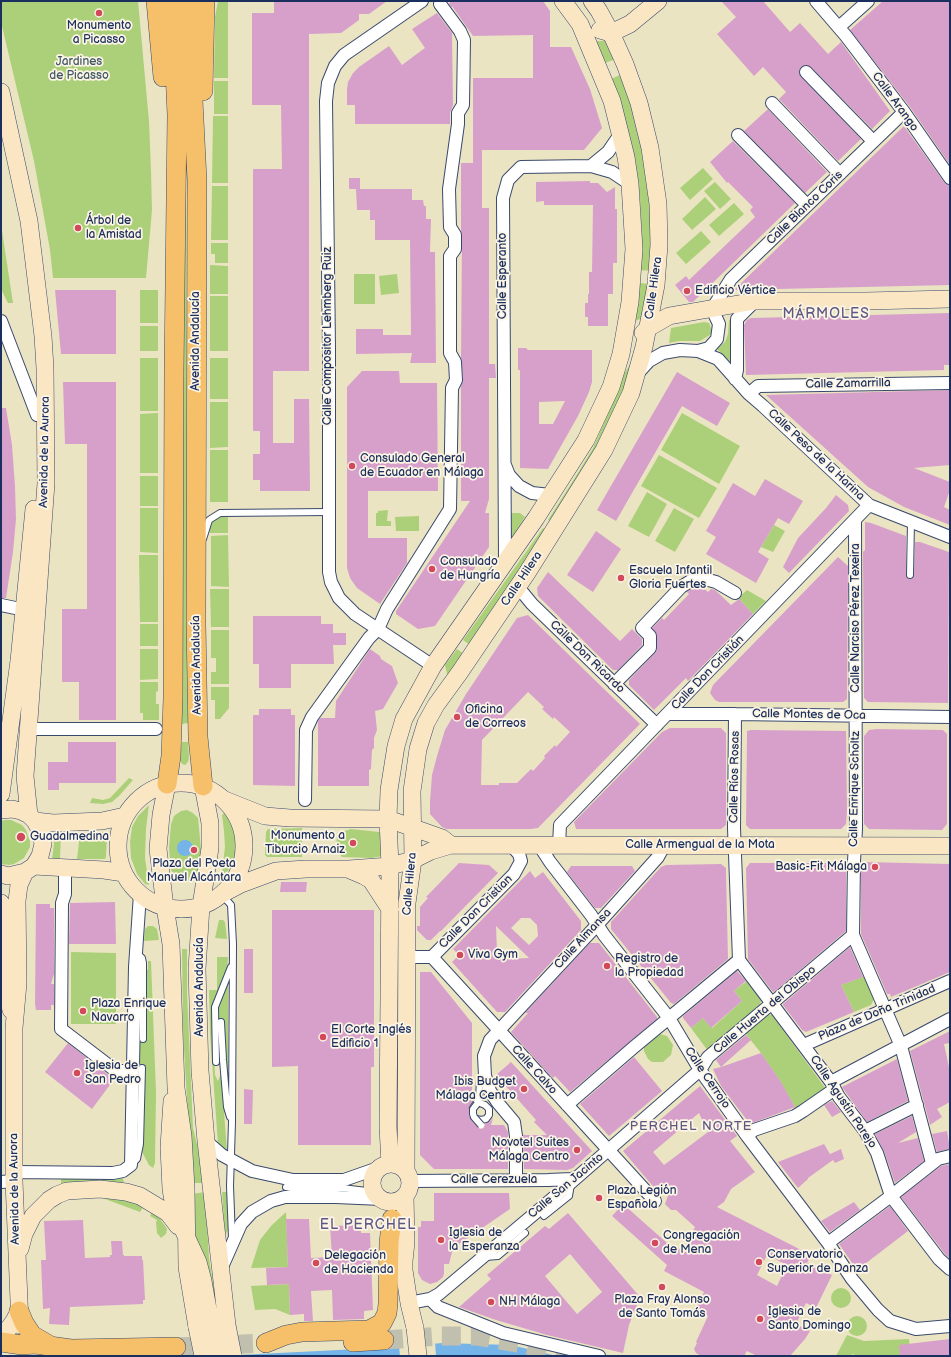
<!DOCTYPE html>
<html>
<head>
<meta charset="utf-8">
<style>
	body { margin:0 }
	#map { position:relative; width:951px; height:1357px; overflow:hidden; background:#ebe4c2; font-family:"Balsamiq Sans",sans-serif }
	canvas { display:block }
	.frame { position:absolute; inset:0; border:2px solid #1b2f5e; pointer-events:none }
</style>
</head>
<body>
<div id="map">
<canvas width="951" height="1357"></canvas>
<div class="frame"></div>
</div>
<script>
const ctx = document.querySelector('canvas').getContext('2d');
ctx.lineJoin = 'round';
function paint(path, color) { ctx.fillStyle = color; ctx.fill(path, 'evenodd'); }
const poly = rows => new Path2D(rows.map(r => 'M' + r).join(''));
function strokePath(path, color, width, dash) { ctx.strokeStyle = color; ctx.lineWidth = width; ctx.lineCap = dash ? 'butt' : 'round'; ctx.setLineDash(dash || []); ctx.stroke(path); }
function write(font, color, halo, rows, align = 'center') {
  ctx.font = font + ' "Balsamiq Sans",sans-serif'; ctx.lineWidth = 3.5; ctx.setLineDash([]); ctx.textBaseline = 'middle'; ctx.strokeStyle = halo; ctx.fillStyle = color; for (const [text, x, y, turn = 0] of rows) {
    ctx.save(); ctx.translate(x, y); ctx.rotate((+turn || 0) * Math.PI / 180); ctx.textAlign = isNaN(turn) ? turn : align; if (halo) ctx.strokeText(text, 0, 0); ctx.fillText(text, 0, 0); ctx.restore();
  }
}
paint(poly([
	[1,1,138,1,149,121,151,171,152,210,146,278,53,278,50,250,34,161,1,22],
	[218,1,228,1,228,78,214,78,215,17],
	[594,41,607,41,616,59,605,63],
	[622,74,634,108,650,195,651,271,640,270,642,242,640,198,633,152,611,79],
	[214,81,228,81,228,114,214,114],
	[213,116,228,116,228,183,212,183],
	[183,146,186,146,188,723,182,724],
	[703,168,713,179,690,200,680,188],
	[715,182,731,199,720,209,704,191],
	[212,186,228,186,228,240,211,240],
	[705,197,716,209,692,230,682,219],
	[734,203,744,214,719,236,709,225],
	[1,224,6,257,13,303,8,303,1,289],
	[701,231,711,242,686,264,676,253],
	[211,243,228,243,228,263,215,263,215,254,211,254],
	[210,265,228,266,228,294,210,294],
	[354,274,375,274,375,304,354,304],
	[397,274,399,293,381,295,379,276],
	[639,283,650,284,645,317,633,322],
	[140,290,158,290,158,323,140,323],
	[210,296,228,296,228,351,210,351],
	[733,319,733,365,717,349,725,342,728,334,729,320],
	[704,322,709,323,713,333,700,341,679,341,669,343,671,328],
	[140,326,158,326,158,351,140,351],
	[636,356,629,379,598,449,552,522,548,520,576,476,593,448,608,414,621,378],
	[140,358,158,358,158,411,140,411],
	[210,358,228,358,228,399,210,399],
	[210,402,228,402,228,447,210,448],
	[158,413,158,473,140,473,140,414],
	[682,413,740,446,719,484,661,450],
	[210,450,228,450,228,502,210,502],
	[659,455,717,488,699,518,641,486],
	[140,476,158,476,158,506,140,506],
	[647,492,667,504,649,537,628,526],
	[140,508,158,508,158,553,140,552],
	[674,508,694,519,675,552,655,541],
	[388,510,387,521,391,521,391,526,376,526,376,513,378,513,378,511],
	[507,513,520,513,525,517,509,542],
	[228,514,228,533,210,533,210,525,213,520,218,516],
	[419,516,419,531,396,531,395,517],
	[774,525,785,531,773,552,761,547],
	[543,528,547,531,470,645,463,640],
	[228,535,229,587,211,586,211,536],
	[139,555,158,555,158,622,140,622],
	[210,589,229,589,229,627,211,627],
	[747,590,766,601,753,614,738,598],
	[140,624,158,624,158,646,140,646],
	[211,630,229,630,229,684,211,684,211,672,216,672,216,658,211,658],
	[140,649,158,649,158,679,140,680],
	[457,649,464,654,448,678,445,665],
	[140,682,158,682,158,691,156,692,156,704,159,704,159,720,143,720,143,713,140,713],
	[211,687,229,687,229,708,220,719,215,719,215,700,211,700],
	[182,742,188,742,189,758,188,762,185,765,182,764,180,760],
	[129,778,133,780,119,796,112,802,103,804,90,803,92,798,103,800,110,798],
	[149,805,146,829,145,858,149,885,145,884,137,874,131,858,130,842,132,827,138,816],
	[187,810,193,813,198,818,201,849,197,875,192,880,186,881,181,881,175,876,171,870,169,848,171,824,174,816,181,811],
	[224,813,231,822,236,834,237,849,235,860,230,869,224,874,222,872,225,847,224,831,222,815],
	[5,820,11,820,22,825,26,830,30,841,30,847,24,858,14,864,9,865,1,864,1,821],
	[302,828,302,857,267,857,265,855,266,832,268,829],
	[351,829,379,832,382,835,382,856,372,858,342,857,338,852,336,847,337,837,341,832],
	[53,832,61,832,60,859,52,859,54,844],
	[105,832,107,834,106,857,105,859,77,859,80,833],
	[219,920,223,920,225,922,227,939,215,938],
	[148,926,153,926,157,929,159,940,144,941,145,929],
	[182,949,187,949,187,992,193,1128,200,1157,204,1183,192,1183,183,1032],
	[71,952,116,953,116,1024,71,1024],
	[217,957,228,957,227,971,224,980,217,992,212,1006,215,1075,218,1081,221,1073,227,1151,218,1144,210,1033,209,990,217,990],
	[148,961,151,961,156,1092,155,1163,153,1168,149,1165,142,1152,144,1133,145,1070,138,1067,138,1040,146,1038,146,971,148,969],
	[865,976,874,999,871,1005,854,1012,841,985],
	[747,981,761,1000,760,1006,708,1051,691,1028,703,1018,712,1028,742,1001,734,991],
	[228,983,228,1080,225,1061,225,1022,218,1022,217,1010,219,1002],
	[766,1014,772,1015,826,1089,796,1109,780,1081,761,1053,745,1033],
	[656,1033,667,1036,673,1045,671,1055,663,1062,652,1062,648,1059,644,1051,644,1047],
	[123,1177,124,1186,61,1189,61,1178,112,1179],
	[205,1192,209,1258,220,1326,194,1244,192,1194],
	[222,1192,227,1192,228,1230,225,1235],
	[104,1197,123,1198,144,1206,140,1212,105,1199],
	[152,1212,161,1220,167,1229,166,1234,161,1238,157,1233,156,1222,157,1220,150,1216],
	[286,1212,288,1267,251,1268,260,1240,271,1226],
	[289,1284,290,1315,275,1309,255,1310,251,1286],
	'831 1298a10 10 0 1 1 20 0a10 10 0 1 1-20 0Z',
	'847 1326a10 10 0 1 1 20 0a10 10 0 1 1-20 0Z',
	[847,1335,864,1341,909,1339,911,1356,858,1356,852,1354,851,1356,836,1356]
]), '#acd079');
paint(poly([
	'177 848a8 8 0 1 1 16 0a8 8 0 1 1-16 0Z',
	[442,1343,511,1345,557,1356,218,1356,399,1347]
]), '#75b4e8');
paint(poly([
	[435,1342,436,1356,400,1356,399,1345]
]), '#ebe4c2');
paint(poly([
	[274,1,387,1,369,14,359,14,359,20,341,33,309,34,309,371,273,371,273,443,294,443,294,399,309,399,310,491,260,491,260,480,253,480,253,454,260,454,260,431,253,431,253,169,282,169,281,105,252,105,252,13,274,13],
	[449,1,543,1,550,11,550,47,571,47,590,89,602,128,584,150,482,150,482,208,489,208,489,364,495,364,496,378,489,378,489,499,485,513,489,513,489,547,435,626,418,629,396,614,396,611,470,501,461,501,461,386,463,380,461,358,462,235,461,231,461,163,473,163,473,78,533,78,533,35,473,36,452,6,452,8,449,4,450,3],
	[721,1,763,1,790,32,800,23,828,54,841,42,890,111,872,129,811,67,805,65,801,67,799,73,801,77,861,139,838,161,779,99,786,92,763,67,754,76,717,34,736,17],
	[883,1,950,1,950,165,910,107,850,30],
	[437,13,452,33,453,105,450,113,450,124,355,124,355,105,347,105,347,89,348,82,353,73,359,67,389,46,402,65,414,56,425,48,412,29],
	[768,109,827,172,805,193,744,131],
	[904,126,944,182,950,185,950,285,734,290],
	[733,141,795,203,693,302,689,302,675,285,686,276,689,280,755,217,750,210,753,207,728,182,727,183,710,162],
	[349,178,360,178,360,189,412,189,412,200,423,200,424,206,426,206,426,219,431,219,430,252,435,252,436,363,410,363,412,353,356,354,356,329,383,329,383,335,411,335,410,240,375,240,375,220,370,220,370,210,357,210,356,189,349,189],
	[590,181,590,183,598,183,607,192,615,187,615,209,617,209,617,263,613,263,613,294,608,294,608,326,588,326,588,317,585,317,585,303,588,303,588,294,589,294,589,272,592,272,593,205,544,205,544,201,536,202,536,182],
	[55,290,116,290,116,354,61,354],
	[950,313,950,365,944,365,944,370,746,375,744,325,747,320,751,318],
	[518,348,526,348,528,350,592,350,592,382,589,392,578,416,548,469,520,468,520,370,518,370],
	[565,401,553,424,539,424,539,402],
	[362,371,399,371,400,383,437,383,438,491,368,491,368,538,407,538,407,563,380,604,357,588,350,578,347,568,347,387],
	[677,372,730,403,717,426,682,406,616,521,597,510],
	[63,382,116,382,116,720,79,720,79,682,62,682,62,609,87,609,87,444,65,444],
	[950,390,950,465,914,468,950,482,950,490,944,507,950,510,950,525,904,507,868,487,766,395],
	[1,408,6,408,12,445,15,486,16,519,13,552,6,598,1,598],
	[765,479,803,501,789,524,778,518,758,552,769,559,756,583,706,554,716,537,706,531,733,483,755,496],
	[836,495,848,505,849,511,789,573,783,567,798,538,826,508],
	[865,522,871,523,906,536,906,575,908,579,912,579,914,575,915,542,920,542,949,552,948,703,868,702,864,698,863,552,865,550],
	[596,531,621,549,593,592,567,575],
	[838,557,848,566,847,699,843,702,719,702,715,700,710,693,713,685],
	[548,572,620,641,632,629,642,639,642,645,618,670,613,670,538,596,537,588],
	[698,585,701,586,708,592,711,589,715,590,731,605,739,599,753,614,688,681,686,678,654,710,629,685,629,680,657,651,657,636,652,628,662,618,664,620,689,594,687,592],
	[528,615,640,724,538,828,531,829,446,829,442,827,430,814,430,801,432,775,437,756,445,730,466,694,517,618],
	[528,692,544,707,542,709,553,719,554,717,570,732,556,747,555,745,544,756,545,758,533,771,531,769,517,783,499,783,499,785,481,785,482,740],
	[253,616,321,616,321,624,333,624,333,633,346,633,346,645,333,645,334,664,291,664,291,688,259,688,259,664,253,664],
	[370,649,380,656,381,659,392,666,398,683,383,709,375,711,377,730,374,738,374,748,372,750,371,769,369,770,369,786,318,786,318,721,320,718,335,718,336,701],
	[259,709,291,709,291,715,295,715,295,786,253,785,253,715,259,715],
	[670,728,721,728,726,733,726,825,721,829,576,829,574,822,662,732],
	[877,729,943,730,947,734,947,824,942,830,869,829,864,824,864,736,869,730],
	[751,730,846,731,847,811,846,824,841,829,750,829,746,825,747,734,747,731],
	[68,742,116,742,116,783,59,783,59,790,48,790,48,762,68,762],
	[863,862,950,864,950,972,891,997,890,994,887,994,861,934,861,864],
	[459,863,489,865,498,873,441,931,440,931,431,940,427,940,417,930,417,926,420,926,420,907,428,898,426,897],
	[750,863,843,863,846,866,846,931,774,992,772,991,748,959,746,868],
	[721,864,726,868,726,872,728,959,674,1004,671,1003,611,929,611,922,661,867,666,865],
	[571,866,632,866,635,871,601,908,595,908,567,872],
	[530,871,535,878,543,872,581,921,581,930,505,1012,497,1012,452,962,459,955,453,949],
	[521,918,530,918,537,925,538,936,529,945,511,928],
	[496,926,529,958,504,959,497,952],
	[281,882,307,882,306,892,280,892],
	[115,902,116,944,69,944,70,903],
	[36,904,50,904,50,908,54,908,54,974,51,984,54,984,54,1005,51,1005,51,1010,36,1010,35,1004],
	[272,910,374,910,374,1067,371,1067,371,1145,298,1145,298,1066,272,1067],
	[590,943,599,943,657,1017,657,1019,570,1092,555,1076,553,1078,548,1073,511,1032,528,1013,525,1013],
	[850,947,863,977,841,985,854,1012,806,1032,802,1030,783,1005,783,1004],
	[244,949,253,949,253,993,244,993],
	[737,971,746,981,734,991,742,1001,711,1028,703,1018,691,1028,683,1018,683,1016],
	[420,972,431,972,472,1023,472,1100,473,1100,469,1107,469,1115,471,1120,480,1129,484,1128,485,1124,489,1122,493,1118,491,1125,504,1125,508,1132,508,1169,434,1169,420,1155],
	[950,1031,950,1043,944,1044,950,1072,950,1102,937,1109,942,1117,930,1125,910,1051],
	[746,1035,751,1040,721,1067,761,1053,781,1082,795,1107,750,1124,721,1086,713,1069,721,1067,716,1060],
	[68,1043,111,1077,115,1078,92,1109,45,1072],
	[634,1057,662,1091,609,1136,580,1104],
	[897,1059,908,1101,867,1122,842,1087],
	[511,1062,592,1151,573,1168,567,1170,524,1169,523,1135,547,1135,534,1122,536,1120,496,1075],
	[700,1086,737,1136,730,1141,755,1172,731,1189,724,1202,717,1207,811,1255,807,1263,832,1275,816,1308,806,1303,796,1324,810,1331,805,1339,790,1356,757,1356,747,1351,744,1356,701,1356,696,1353,694,1349,697,1343,696,1342,708,1316,695,1310,704,1292,664,1271,667,1265,612,1216,623,1204,675,1250,676,1247,683,1251,695,1227,676,1210,671,1210,665,1204,669,1193,657,1191,623,1151],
	[699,1113,704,1124,712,1129,664,1165,653,1152],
	[767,1255,787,1265,777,1286,757,1275],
	[244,1089,253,1090,252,1124,244,1124],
	[832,1101,841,1112,832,1117,824,1105],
	[912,1116,916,1132,898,1143,918,1138,924,1161,895,1183,884,1151,875,1134],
	[947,1131,950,1149,937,1152,932,1134],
	[824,1144,830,1154,841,1149,844,1159,835,1163,833,1160,808,1178,808,1179,798,1188,778,1162],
	[950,1164,950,1259,945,1254,901,1197,941,1166],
	[434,1193,509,1193,510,1209,453,1248,449,1264,444,1264,444,1273,443,1277,437,1282,430,1284,422,1280,418,1273,418,1227,421,1227,421,1221,434,1221],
	[854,1202,860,1210,830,1232,821,1221],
	[890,1206,908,1231,857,1270,839,1244],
	[568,1213,640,1297,629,1325,623,1353,547,1335,496,1320,459,1307,491,1279,487,1275,545,1226,549,1229],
	[570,1254,602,1292,577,1314,545,1276],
	[286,1219,309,1219,311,1258,332,1257,330,1226,361,1225,361,1233,370,1233,373,1310,364,1311,364,1319,333,1320,332,1290,311,1291,313,1321,304,1321,304,1314,290,1315,289,1284,267,1285,266,1268,288,1267],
	[83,1220,85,1258,110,1257,110,1255,112,1255,111,1241,122,1241,123,1255,124,1255,124,1256,142,1256,142,1260,143,1260,145,1300,143,1300,143,1304,70,1307,69,1325,49,1324,50,1308,43,1309,41,1260,46,1260,44,1221],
	[950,1339,950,1356,900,1356,899,1345]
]), '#d7a0ca');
strokePath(poly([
	[384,1340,441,1336,477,1336,524,1344,573,1356],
	[176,1347,266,1343]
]), '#c1c0ae', 19, [19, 10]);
const lane = poly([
	[203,539,209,520,220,513,329,512],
	[910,575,911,522],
	[223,896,231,905,233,944,232,1122,230,1186,232,1238],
	[137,953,142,958,143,963,143,1039],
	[221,1022,223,1060,227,1107,230,1117],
	[216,1062,215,1007,231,967],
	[473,1108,479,1099,480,1080,485,1076],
	[474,1117,476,1119,481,1120,486,1119,489,1115,489,1109,485,1105,480,1103,477,1104],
	[133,1163,137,1159,140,1144,142,1068],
	[286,1187,291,1188,342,1188,375,1192],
	[544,1216,569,1196,571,1184],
	[485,1257,498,1256,525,1233]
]);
const street = poly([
	[422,1,344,55,335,66,328,83,326,101,329,348,329,572,331,582,339,598,355,614,433,666],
	[816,1,846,36,904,112,950,178],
	[839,27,868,1],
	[806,72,873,141],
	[772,103,840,174],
	[738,135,807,205],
	[591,166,608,152,621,133],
	[1,321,37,415],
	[698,351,709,348,717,339,719,324,712,309,731,279,904,112],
	[638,373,649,361,663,353,680,350,698,351,718,359,749,394,763,406,869,505,950,537],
	[735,379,737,370,737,319,755,301],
	[749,394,758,386,950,383],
	[505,465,509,475,519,486,532,493,550,495],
	[855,521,856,829,854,861,853,935,901,1046,932,1163],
	[505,562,503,198,508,180,521,167,591,166,612,172,630,184],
	[518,587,532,604,657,725],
	[1,605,30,611],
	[614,684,650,648,650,636,642,628,681,587,697,577,716,582,735,593],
	[668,714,735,714,950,717],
	[735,714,734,828,739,960,831,1082,839,1097,865,1131,877,1153,891,1196,939,1259,950,1269],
	[29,729,156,729],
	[305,800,306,730,312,717,369,638,378,629,387,609,450,509,452,388,456,380,455,362,450,353,450,256,455,249,455,235,450,227,449,189,458,124,458,113,463,105,464,40,460,31,440,4],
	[539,845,550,862,591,915,604,935,669,1018,700,1070,747,1136,828,1243,852,1279,878,1310,890,1321,916,1329,950,1326],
	[559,845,560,825,869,505],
	[65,868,65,894,62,903,61,1029,116,1071,133,1071],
	[406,957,432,957,655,1201],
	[432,957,514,874,521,861,519,854,511,845],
	[804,1045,950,981],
	[831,1082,950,1019],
	[567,1105,634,1047,739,960],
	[865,1131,917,1105],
	[747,1136,754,1130,795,1116,803,1111,832,1091,834,1087],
	[206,1141,222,1155,252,1171,293,1180,344,1180,381,1167],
	[14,1172,113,1173,123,1171,131,1165,135,967,140,894],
	[516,1180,516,1136,514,1122,498,1103,490,1091,485,1076,484,1056,490,1040,597,925,658,857,664,846],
	[410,1181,548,1180,572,1179,577,1177],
	[1,1182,14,1181],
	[828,1243,891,1196,938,1159,950,1156],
	[222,1267,241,1224,252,1212,271,1201,285,1197,336,1197,382,1199],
	[430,1299,438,1307,503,1333,599,1356],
	[409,1303,430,1299,439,1294,559,1193,700,1070,708,1057,853,935]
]);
const secondary = poly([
	[600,30,611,33,630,24,658,1],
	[1,92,29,221,43,336,45,368,46,483,25,776,29,815],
	[643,333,648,328,669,316,755,301,866,301,950,299],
	'118 846a63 63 0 1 1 126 0a63 63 0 1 1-126 0Z',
	[167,784,161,815,158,849,165,907,171,944,176,1088,183,1136,186,1188,187,1267,197,1327],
	[203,786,210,823,210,848,201,906,197,969,200,1071,206,1141,227,1325],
	[1,794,19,661,34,509],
	[225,800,265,816,290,818,388,819,442,838,451,845],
	[1,810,12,809,21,811,29,815,35,821,41,832,43,844,40,856,34,866,25,872,8,876,1,874],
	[35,821,53,823,102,821,125,816],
	[34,866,104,870,124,873],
	[350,870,364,876,371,880,390,909],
	[222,894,241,884,276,871,306,869,349,869,390,866,413,860,431,851,451,845,950,846],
	[1,903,5,985,11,1010],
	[172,1101,169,1147,171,1189,174,1207,180,1223,198,1262,203,1281,211,1326],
	[390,1164,388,1127,390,866,388,819,389,790,396,746,404,719,433,666,536,518,586,440,611,387,621,354,630,302,634,249,630,184,626,157,612,101,580,24,563,1],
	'372 1183a19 19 0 1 1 38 0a19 19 0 1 1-38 0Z',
	[406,1171,407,903,413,860,412,791,418,749,426,723,436,705,460,672,527,573,604,450,631,393,644,347,656,285,659,245,658,204,650,148,639,103,625,64,611,33,599,11,592,1],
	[405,1196,406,1242,404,1261,404,1270,409,1303,415,1328],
	[20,1249,24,1234,33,1216,49,1200,57,1195,67,1191,100,1189,126,1192,140,1196,168,1213,178,1226],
	[20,1325,14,1181,14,1028,18,983,17,901,19,885,25,872],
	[1,1335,9,1328,14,1321,19,1311]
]);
const primary = poly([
	[156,1,163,77],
	[188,1,197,180,196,623,198,737,203,786],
	[203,91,205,1],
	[167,784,171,756,173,698,174,371,177,115,172,1],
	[19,1311,24,1323,32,1335,49,1345],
	[1,1342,22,1345,35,1344,71,1349,176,1347],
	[353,1342,384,1340],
	[266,1343,286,1335,302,1332,369,1330,382,1323,387,1313,388,1304,389,1242,392,1219]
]);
strokePath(lane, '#3a4a6d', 8);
strokePath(street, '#3a4a6d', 14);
strokePath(secondary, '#3a4a6d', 18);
strokePath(primary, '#3a4a6d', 20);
strokePath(lane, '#fff', 6);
strokePath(street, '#fff', 12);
strokePath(secondary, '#fbe6c4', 17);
strokePath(primary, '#f6c06b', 19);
const laneBridge = poly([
	[477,1104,473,1109,473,1114,474,1117,481,1125]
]);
const secondaryBridge = poly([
	[227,1325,233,1356],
	[211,1326,217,1356],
	[197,1327,203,1356],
	[415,1328,418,1356]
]);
strokePath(laneBridge, '#3a4a6d', 8, []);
strokePath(secondaryBridge, '#3a4a6d', 18, []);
strokePath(laneBridge, '#fff', 6);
strokePath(secondaryBridge, '#fbe6c4', 17);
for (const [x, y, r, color] of [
	[99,13,4,"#d1495b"],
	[78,228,4,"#d1495b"],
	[687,291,4,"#d1495b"],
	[352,466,4,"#d1495b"],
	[432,569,4,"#d1495b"],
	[621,578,4,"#d1495b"],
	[457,717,4,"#d1495b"],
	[21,837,5,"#d1495b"],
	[353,843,4,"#d1495b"],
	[194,850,4,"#d1495b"],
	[875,867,4,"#d1495b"],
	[460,955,4,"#d1495b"],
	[607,966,4,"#d1495b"],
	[83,1011,4,"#d1495b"],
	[323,1037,4,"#d1495b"],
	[77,1073,4,"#d1495b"],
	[524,1089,4,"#d1495b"],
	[577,1150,4,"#d1495b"],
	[599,1198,4,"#d1495b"],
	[441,1240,4,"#d1495b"],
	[655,1243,4,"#d1495b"],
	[759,1262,4,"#d1495b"],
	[316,1263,4,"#d1495b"],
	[662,1287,4,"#d1495b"],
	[491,1302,4,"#d1495b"],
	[760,1319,4,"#d1495b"]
]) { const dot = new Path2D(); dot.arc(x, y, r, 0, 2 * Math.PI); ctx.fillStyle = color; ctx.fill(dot); strokePath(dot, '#fcf5e5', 1.5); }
write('12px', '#1b2f5e', '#fcf5e5', [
	["Monumento",99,26,"center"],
	["a Picasso",99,40,"center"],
	["Árbol de",86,221],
	["la Amistad",86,235],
	["Edificio Vértice",695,291],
	["Consulado General",360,459],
	["de Ecuador en Málaga",360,473],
	["Consulado",440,562],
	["de Hungría",440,576],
	["Escuela Infantil",629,571],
	["Gloria Fuertes",629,585],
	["Oficina",465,710],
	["de Correos",465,724],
	["Monumento a",345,836,"right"],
	["Tiburcio Arnaiz",345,850,"right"],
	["Guadalmedina",30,837],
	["Plaza del Poeta",194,864,"center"],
	["Manuel Alcántara",194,878,"center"],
	["Basic-Fit Málaga",867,867,"right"],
	["Viva Gym",468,955],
	["Registro de",615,959],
	["la Propiedad",615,973],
	["Plaza Enrique",91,1004],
	["Navarro",91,1018],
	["El Corte Inglés",331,1030],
	["Edificio 1",331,1044],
	["Iglesia de",85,1066],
	["San Pedro",85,1080],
	["Ibis Budget",516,1082,"right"],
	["Málaga Centro",516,1096,"right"],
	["Novotel Suites",569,1143,"right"],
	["Málaga Centro",569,1157,"right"],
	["Plaza Legión",607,1191],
	["Española",607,1205],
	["Iglesia de",449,1233],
	["la Esperanza",449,1247],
	["Congregación",663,1236],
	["de Mena",663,1250],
	["Conservatorio",767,1255],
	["Superior de Danza",767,1269],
	["Delegación",324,1256],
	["de Hacienda",324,1270],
	["Plaza Fray Alonso",662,1300,"center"],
	["de Santo Tomás",662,1314,"center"],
	["NH Málaga",499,1302],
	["Iglesia de",768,1312],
	["Santo Domingo",768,1326]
], 'left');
write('12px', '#3f5765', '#fcf5e5', [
	["Jardines",79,62],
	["de Picasso",79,76]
]);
write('12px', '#1b2f5e', '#fcf5e5', [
	["Calle Arango",895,102,54],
	["Calle Blanco Coris",805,208,-44],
	["Calle Esperanto",503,276,-90],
	["Calle Hilera",654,288,-82],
	["Calle Compositor Lehmberg Ruiz",328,336,-90],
	["Avenida Andalucía",196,341,-90],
	["Calle Zamarrilla",848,384,-1],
	["Avenida de la Aurora",45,452,-89],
	["Calle Peso de la Harina",816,455,43],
	["Calle Hilera",522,579,-56],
	["Calle Narciso Pérez Texeira",856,618,-90],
	["Calle Don Ricardo",587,657,44],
	["Avenida Andalucía",197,665,-91],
	["Calle Don Cristián",708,673,-46],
	["Calle Montes de Oca",809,715,1],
	["Calle Ríos Rosas",735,777,-89],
	["Calle Enrique Scholtz",855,789,-89],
	["Calle Armengual de la Mota",700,845],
	["Calle Hilera",410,884,-85],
	["Calle Don Cristian",476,912,-45],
	["Calle Almansa",583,939,-47],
	["Avenida Andalucía",200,987,-90],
	["Calle Huerta del Obispo",765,1010,-40],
	["Plaza de Doña Trinidad",877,1013,-23],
	["Calle Calvo",534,1070,48],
	["Calle Cerrojo",707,1078,56],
	["Calle Agustín Parejo",843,1102,56],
	["Calle Cerezuela",494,1180],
	["Calle San Jacinto",566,1186,-40],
	["Avenida de la Aurora",15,1189,-91]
]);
ctx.letterSpacing = '1px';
write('13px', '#5d5784', '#fcf5e5', [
	["PERCHEL NORTE",691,1127]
]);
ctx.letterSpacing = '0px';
ctx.letterSpacing = '1px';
write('14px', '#5d5784', '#fcf5e5', [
	["MÁRMOLES",826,314],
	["EL PERCHEL",368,1225]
]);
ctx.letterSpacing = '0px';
</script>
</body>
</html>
